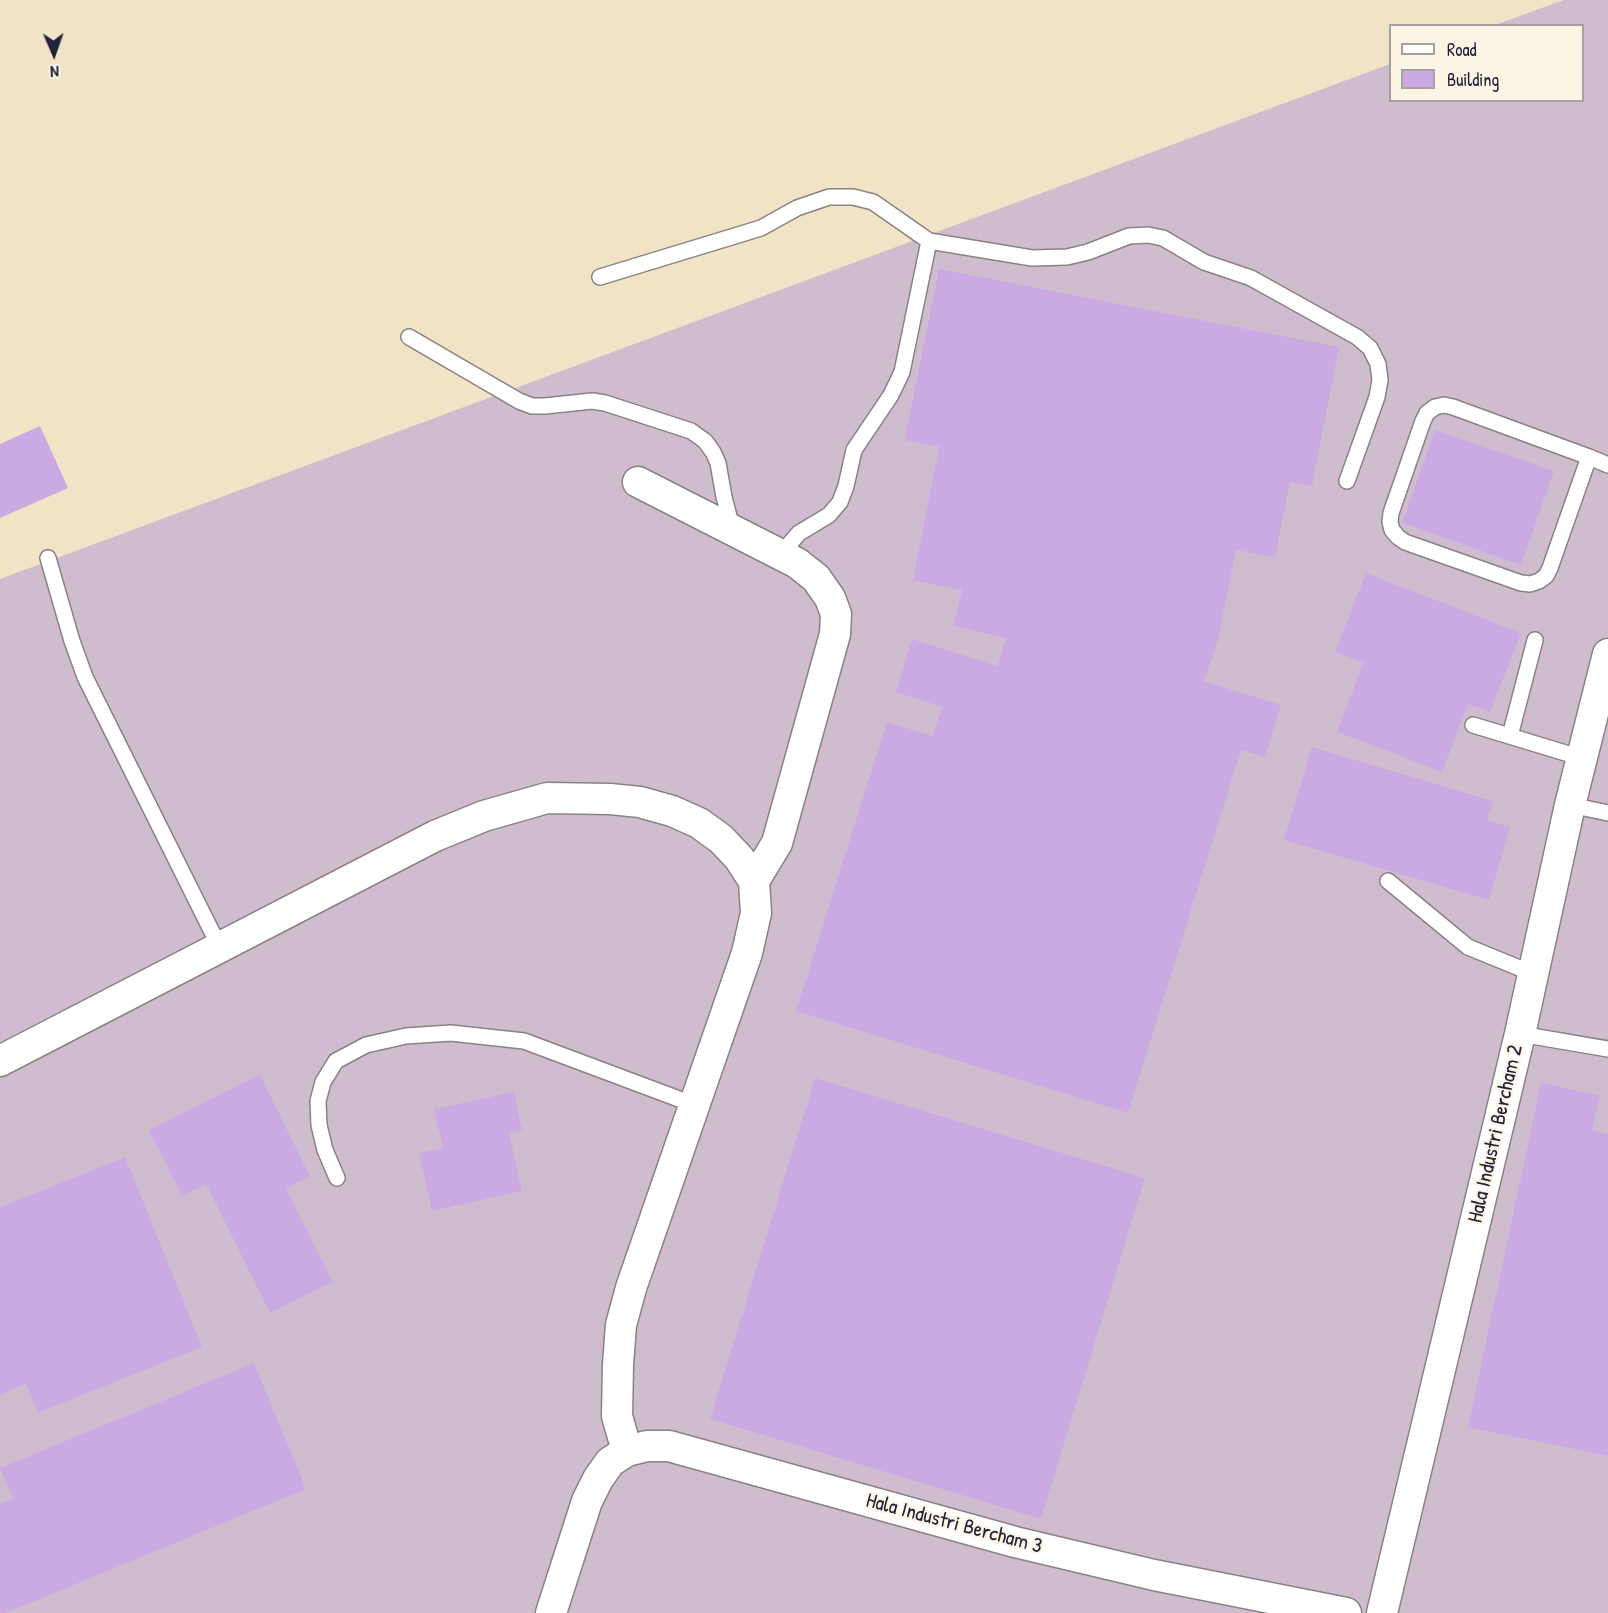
<!DOCTYPE html>
<html>
<head>
<meta charset="utf-8">
<style>
	body { margin:0 }
	#map { position:relative; width:1608px; height:1613px; overflow:hidden; background:#f1e3c5; font-family:"Patrick Hand",sans-serif }
	canvas { display:block }
	.legend { position:absolute; left:1389px; top:24px; width:195px; height:78px; box-sizing:border-box; background:#fcf5e5; border:2px solid #a5a1a1; margin:0; padding:8px 10px; list-style:none; font-size:18px; color:#22223b }
	.legend li { display:flex; align-items:center; gap:12px; height:30px }
	.legend b { width:30px; border:2px solid #a5a1a1 }
	.north { position:absolute; left:24px; top:24px; width:60px; height:60px; -webkit-text-stroke:4px #fcf5e5; paint-order:stroke; rotate:178deg; font-size:16px; font-weight:700; line-height:24px; text-align:center; color:#22223b }
	.north::after { content:''; display:block; margin:auto; width:21px; height:27px; background:#22223b; clip-path:polygon(50% 0,100% 100%,50% 72%,0 100%) }
</style>
</head>
<body>
<div id="map">
<canvas width="1608" height="1613"></canvas>
<ul class="legend">
<li><b style="height:8px;background:#fff"></b>Road</li>
<li><b style="height:16px;background:#cbaae4"></b>Building</li>
</ul>
<div class="north">N</div>
</div>
<script>
const ctx = document.querySelector('canvas').getContext('2d');
ctx.lineJoin = 'round';
function paint(path, color) { ctx.fillStyle = color; ctx.fill(path, 'evenodd'); }
const poly = rows => new Path2D(rows.map(r => 'M' + r).join(''));
function strokePath(path, color, width, dash) { ctx.strokeStyle = color; ctx.lineWidth = width; ctx.lineCap = dash ? 'butt' : 'round'; ctx.setLineDash(dash || []); ctx.stroke(path); }
function write(font, color, halo, rows, align = 'center') {
  ctx.font = font + ' "Patrick Hand",sans-serif'; ctx.lineWidth = 4.5; ctx.setLineDash([]); ctx.textBaseline = 'middle'; ctx.strokeStyle = halo; ctx.fillStyle = color; for (const [text, x, y, turn = 0] of rows) {
    ctx.save(); ctx.translate(x, y); ctx.rotate((+turn || 0) * Math.PI / 180); ctx.textAlign = isNaN(turn) ? turn : align; if (halo) ctx.strokeText(text, 0, 0); ctx.fillText(text, 0, 0); ctx.restore();
  }
}
paint(poly([
	[1564,0,1608,0,1608,1613,0,1613,0,579,1390,64,1390,100,1582,100,1582,26,1495,25]
]), '#cfbdcf');
paint(poly([
	[939,269,1339,347,1312,486,1290,482,1275,558,1236,550,1218,640,1204,681,1281,705,1265,757,1241,750,1128,1113,796,1011,887,722,933,736,942,707,896,692,912,639,998,666,1006,638,954,626,962,590,913,580,939,447,905,440],
	[40,426,68,488,0,518,0,444],
	[1435,430,1554,471,1521,565,1402,523],
	[1366,573,1521,633,1490,712,1468,704,1442,772,1337,732,1363,663,1335,652],
	[1312,747,1493,801,1487,820,1510,827,1489,900,1284,840],
	[260,1075,310,1176,286,1188,333,1282,270,1313,206,1184,182,1196,149,1130],
	[815,1078,1145,1178,1041,1519,710,1419],
	[1541,1083,1600,1096,1592,1130,1608,1134,1608,1456,1468,1427],
	[514,1092,522,1130,509,1133,522,1191,432,1211,419,1153,443,1148,434,1109],
	[125,1157,202,1347,38,1413,26,1384,0,1395,0,1207],
	[254,1363,306,1489,6,1613,0,1613,0,1504,13,1499,0,1468]
]), '#cbaae4');
const lane = poly([
	[600,277,761,228,797,208,829,197,853,197,873,202,929,241,1032,258,1067,257,1088,252,1129,236,1148,235,1163,238,1204,262,1251,278,1357,337,1370,348,1378,364,1380,380,1377,397,1347,481],
	[409,337,519,401,532,406,545,406,592,401,605,403,691,431,705,441,713,452,718,463,724,497,732,528],
	[1589,457,1550,568,1546,576,1539,581,1530,584,1521,583,1405,542,1398,537,1392,530,1390,522,1391,513,1423,421,1427,413,1435,407,1444,405,1453,407,1589,457,1608,465],
	[780,555,799,533,829,515,840,502,846,486,854,450,891,395,902,372,929,241],
	[48,558,72,641,85,677,220,948],
	[1473,725,1582,758],
	[1510,736,1535,640],
	[1570,805,1608,813],
	[1388,881,1468,947,1534,974],
	[1520,1034,1608,1049],
	[337,1178,325,1150,319,1125,318,1101,323,1082,336,1061,366,1045,406,1036,451,1033,524,1041,695,1105]
]);
const street = poly([
	[638,482,797,563,816,578,830,598,836,614,835,634,777,843,754,881],
	[0,1061,435,836,484,816,547,798,610,799,640,802,672,811,699,823,721,839,739,858,754,881,756,913,747,953,631,1288,621,1325,618,1365,617,1416,627,1451],
	[551,1613,587,1501,598,1479,610,1462,627,1451,647,1446,669,1446,1015,1542,1154,1575,1346,1613],
	[1382,1613,1520,1034,1570,805,1608,654]
]);
strokePath(lane, '#8a8280', 18);
strokePath(street, '#8a8280', 33);
strokePath(lane, '#fff', 15);
strokePath(street, '#fff', 30);
write('21px', '#22223b', '#fcf5e5', [
	["Hala Industri Bercham 2",1496,1134,-77],
	["Hala Industri Bercham 3",954,1524,15]
]);
</script>
</body>
</html>
